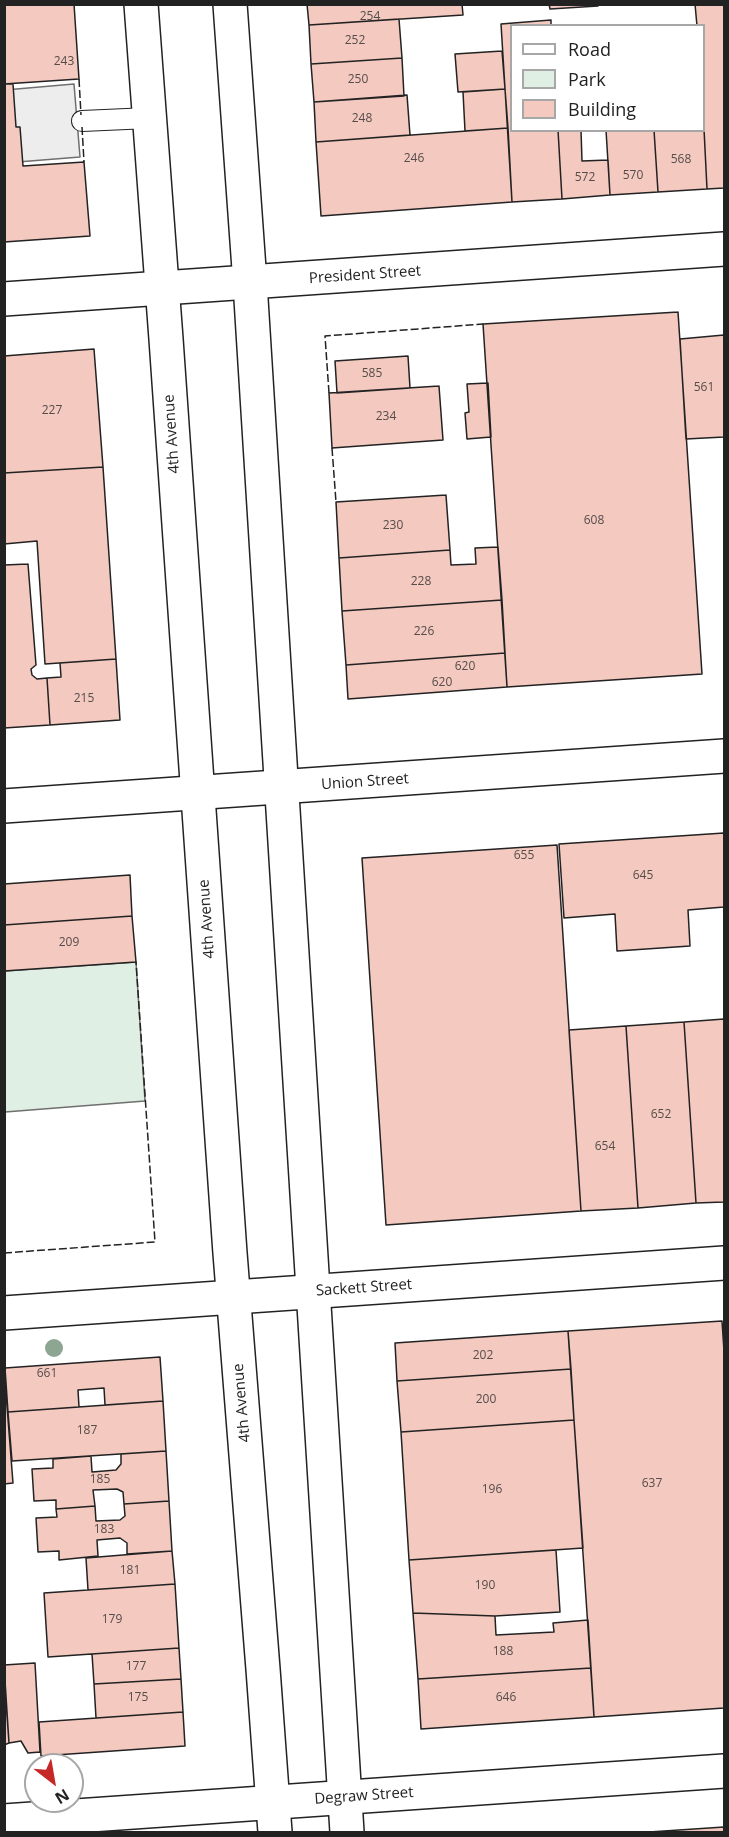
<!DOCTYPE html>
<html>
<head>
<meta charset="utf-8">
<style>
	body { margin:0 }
	#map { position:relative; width:729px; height:1837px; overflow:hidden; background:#fff; font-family:"Open Sans",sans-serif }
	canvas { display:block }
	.frame { position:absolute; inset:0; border:6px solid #222; pointer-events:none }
	.legend { position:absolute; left:510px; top:24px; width:195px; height:108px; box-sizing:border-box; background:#fff; border:2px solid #a7a7a7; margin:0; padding:8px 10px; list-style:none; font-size:18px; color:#222 }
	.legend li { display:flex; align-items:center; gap:12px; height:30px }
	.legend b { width:30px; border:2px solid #a7a7a7 }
	.north { position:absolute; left:24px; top:1753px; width:60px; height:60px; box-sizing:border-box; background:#fff; border:2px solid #a7a7a7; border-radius:50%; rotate:149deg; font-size:16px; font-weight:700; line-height:24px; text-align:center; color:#222 }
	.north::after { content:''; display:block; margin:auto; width:21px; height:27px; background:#c62828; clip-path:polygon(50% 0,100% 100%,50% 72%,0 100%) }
</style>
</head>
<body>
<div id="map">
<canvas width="729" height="1837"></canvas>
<div class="frame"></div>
<ul class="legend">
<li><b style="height:8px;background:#fff"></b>Road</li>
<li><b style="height:16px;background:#e0efe3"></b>Park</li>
<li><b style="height:16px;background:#f3c9c0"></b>Building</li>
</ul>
<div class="north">N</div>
</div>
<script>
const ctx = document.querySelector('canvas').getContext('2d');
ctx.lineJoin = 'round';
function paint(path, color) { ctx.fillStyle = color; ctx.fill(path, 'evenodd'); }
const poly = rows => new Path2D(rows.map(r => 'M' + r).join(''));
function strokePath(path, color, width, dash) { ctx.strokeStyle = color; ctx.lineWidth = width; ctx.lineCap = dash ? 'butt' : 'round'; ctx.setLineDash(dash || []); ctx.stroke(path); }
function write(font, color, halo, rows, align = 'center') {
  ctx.font = font + ' "Open Sans",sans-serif'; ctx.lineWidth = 4.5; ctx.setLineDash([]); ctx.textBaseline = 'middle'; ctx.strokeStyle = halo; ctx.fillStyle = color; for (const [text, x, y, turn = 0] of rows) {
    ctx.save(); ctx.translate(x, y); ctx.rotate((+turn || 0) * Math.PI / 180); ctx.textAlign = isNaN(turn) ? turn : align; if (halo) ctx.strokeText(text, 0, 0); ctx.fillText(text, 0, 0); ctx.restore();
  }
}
const green = poly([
	[136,962,145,1101,5,1112,5,971,136,962]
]);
paint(green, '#e0efe3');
strokePath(green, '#6f6f6f', 1.5);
const parking = poly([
	[74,84,80,157,5,163,5,90,74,84]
]);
paint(parking, '#ededed');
strokePath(parking, '#6f6f6f', 1.5);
const building = poly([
	[4,4,74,4,79,79,4,84,4,4],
	[307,4,462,4,463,15,309,25,307,4],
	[549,4,598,4,598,6,550,9,549,4],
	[695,4,724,4,724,188,707,189,704,129,704,26,697,26,695,4],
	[399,19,402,58,311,64,309,25,399,19],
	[551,20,551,26,512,26,512,130,558,130,562,199,512,202,501,24,551,20],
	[502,51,505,89,458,92,455,54,502,51],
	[402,58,404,96,314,102,311,64,402,58],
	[4,84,13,84,16,127,20,127,23,166,84,162,90,236,4,242,4,84],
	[505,89,508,128,465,131,463,92,505,89],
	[407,95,410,135,316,142,314,102,407,95],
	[508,128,512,202,321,216,316,142,508,128],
	[704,129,707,189,658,192,654,130,704,130,704,129],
	[558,130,581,130,582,161,608,160,610,195,562,199,558,130],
	[606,130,654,130,658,192,610,195,606,130],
	[678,312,702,674,507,687,483,324,678,312],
	[724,335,724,437,686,439,680,339,724,335],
	[94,349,103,467,4,473,4,356,94,349],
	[408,356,410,388,337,393,335,361,408,356],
	[488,383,491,437,467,439,465,413,469,412,467,384,488,383],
	[439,386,443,440,332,448,329,393,439,386],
	[103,467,116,659,45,664,37,541,4,544,4,473,103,467],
	[446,495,450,550,339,558,336,502,446,495],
	[498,547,502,600,342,611,339,558,450,550,451,565,476,564,475,548,498,547],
	[28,564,36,665,31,669,32,675,37,679,47,678,50,725,4,728,4,565,28,564],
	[502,600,505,653,346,665,342,611,502,600],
	[505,653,507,687,348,699,346,665,505,653],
	[116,659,120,720,50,725,47,678,61,677,60,663,116,659],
	[724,833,724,907,688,910,690,946,617,951,615,914,564,918,559,844,724,833],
	[557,845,581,1211,386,1225,362,858,557,845],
	[130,875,132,916,4,925,4,884,130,875],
	[132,916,136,962,4,971,4,925,132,916],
	[724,1019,724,1202,696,1203,684,1022,724,1019],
	[684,1022,696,1203,638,1208,626,1026,684,1022],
	[626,1026,638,1208,581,1211,569,1030,626,1026],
	[722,1321,724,1351,724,1708,594,1717,568,1331,722,1321],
	[568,1331,571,1369,397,1381,395,1343,568,1331],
	[160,1357,163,1401,105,1405,104,1388,78,1390,79,1407,8,1412,5,1368,160,1357],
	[4,1368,13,1483,4,1484,4,1368],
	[571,1369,574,1420,401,1432,397,1381,571,1369],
	[163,1401,166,1451,12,1461,8,1412,163,1401],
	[574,1420,583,1548,409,1560,401,1432,574,1420],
	[166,1451,169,1501,124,1504,123,1492,117,1489,93,1490,95,1506,56,1509,56,1500,34,1501,32,1469,53,1468,53,1459,91,1456,92,1472,116,1470,121,1464,121,1454,166,1451],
	[169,1501,172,1551,127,1554,127,1543,120,1538,97,1540,98,1556,59,1560,59,1551,38,1552,36,1518,57,1517,56,1509,95,1506,96,1521,120,1520,125,1516,124,1504,169,1501],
	[556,1550,560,1612,495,1616,413,1613,409,1560,556,1550],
	[172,1551,175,1584,88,1590,86,1558,172,1551],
	[175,1584,179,1648,48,1657,44,1593,175,1584],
	[413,1613,495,1616,496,1635,554,1632,553,1623,588,1620,591,1668,418,1679,413,1613],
	[179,1648,181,1679,94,1684,92,1654,179,1648],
	[35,1663,40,1752,28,1753,21,1741,9,1743,4,1665,35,1663],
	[591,1668,594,1717,421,1729,418,1679,591,1668],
	[4,1675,9,1743,4,1745,4,1675],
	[181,1679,183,1712,96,1718,94,1684,181,1679],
	[183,1712,185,1746,41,1756,39,1722,183,1712],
	[724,1827,724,1832,649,1832,724,1827]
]);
paint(building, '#f3c9c0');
strokePath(building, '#222', 1.5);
const lane = poly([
	[82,121,149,118]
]);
const street = poly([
	[4,299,724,249],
	[4,1313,724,1263],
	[4,1821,724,1771]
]);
const secondary = poly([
	[4,806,724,756]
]);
const primary = poly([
	[141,4,166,339,230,1253,263,1669,275,1832],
	[230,4,250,283,347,1832]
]);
strokePath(lane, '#222', 22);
strokePath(street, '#222', 36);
strokePath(secondary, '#222', 36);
strokePath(primary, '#222', 36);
strokePath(lane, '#fff', 20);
strokePath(street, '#fff', 33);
strokePath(secondary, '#fff', 33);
strokePath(primary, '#fff', 33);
strokePath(poly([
	[79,79,81,115],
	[82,127,84,162],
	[329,393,325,336,483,324],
	[332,448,336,502],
	[4,1253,155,1242,136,962]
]), '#222', 1.5, [8, 3]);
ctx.fillStyle = '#8da692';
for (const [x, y] of [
	[54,1348]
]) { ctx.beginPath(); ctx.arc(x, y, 9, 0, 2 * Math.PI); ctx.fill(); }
write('12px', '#564c4a', null, [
	["254",370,17],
	["252",355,41],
	["243",64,62],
	["250",358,80],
	["248",362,119],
	["246",414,159],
	["568",681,160],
	["570",633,176],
	["572",585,178],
	["585",372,374],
	["561",704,388],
	["227",52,411],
	["234",386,417],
	["608",594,521],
	["230",393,526],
	["228",421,582],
	["226",424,632],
	["620",465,667],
	["620",442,683],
	["215",84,699],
	["655",524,856],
	["645",643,876],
	["209",69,943],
	["652",661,1115],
	["654",605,1147],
	["202",483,1356],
	["661",47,1374],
	["200",486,1400],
	["187",87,1431],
	["185",100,1480],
	["637",652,1484],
	["196",492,1490],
	["183",104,1530],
	["181",130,1571],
	["190",485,1586],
	["179",112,1620],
	["188",503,1652],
	["177",136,1667],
	["175",138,1698],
	["646",506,1698]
]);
write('15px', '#222', '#fff', [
	["President Street",365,275,-4],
	["4th Avenue",172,434,-94],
	["Union Street",365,782,-4],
	["4th Avenue",207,919,-94],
	["Sackett Street",364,1288,-4],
	["4th Avenue",242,1403,-95],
	["Degraw Street",364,1796,-4]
]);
</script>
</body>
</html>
